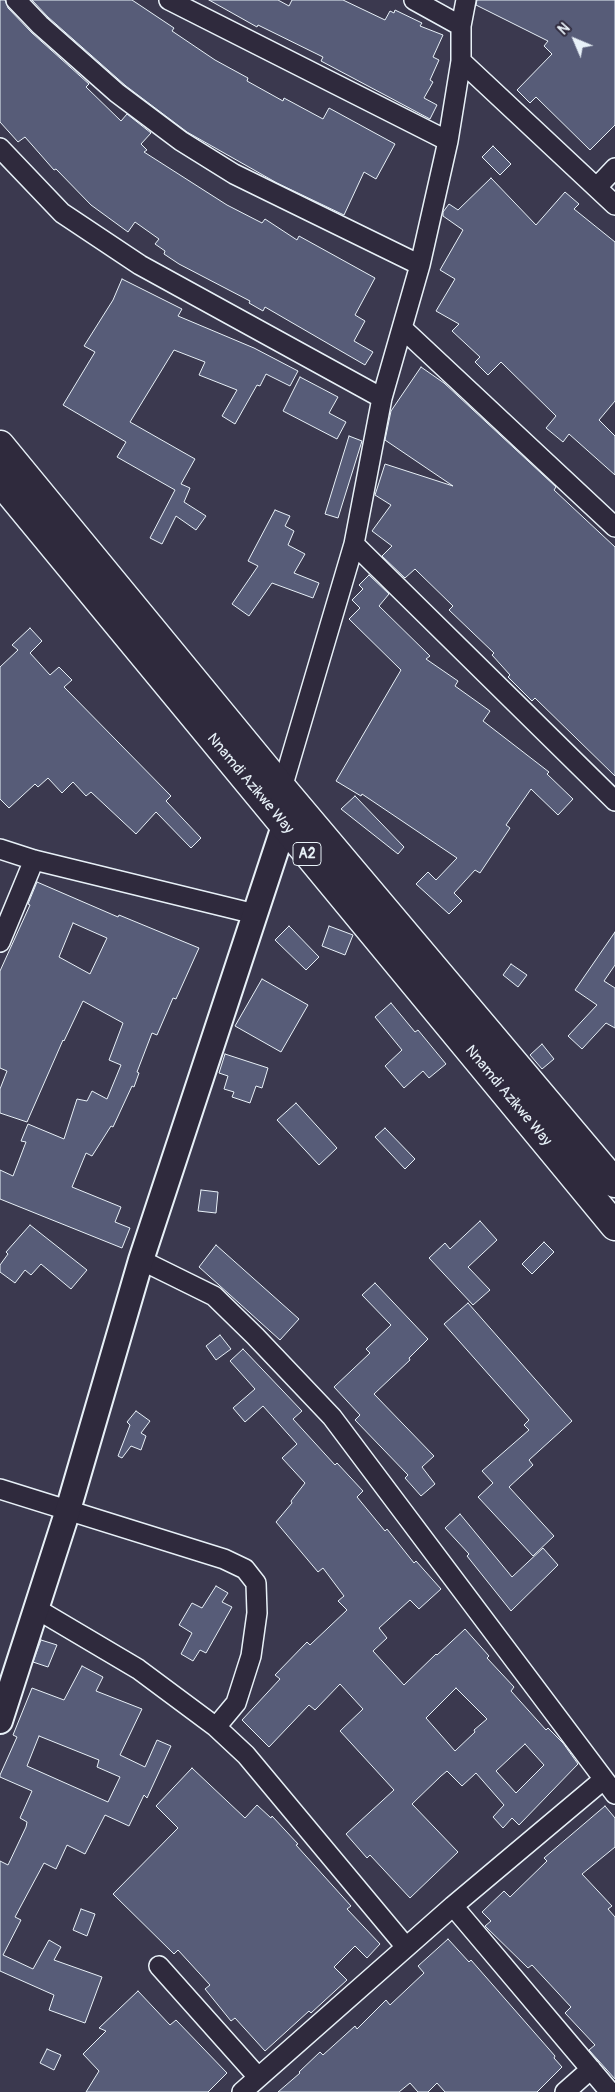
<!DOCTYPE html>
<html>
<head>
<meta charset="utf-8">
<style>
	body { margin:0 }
	#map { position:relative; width:615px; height:2092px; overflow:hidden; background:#3b394f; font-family:Pangolin,sans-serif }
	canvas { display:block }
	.north { position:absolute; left:550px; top:15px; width:50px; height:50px; -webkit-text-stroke:4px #2f2a3d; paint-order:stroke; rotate:315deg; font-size:14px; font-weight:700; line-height:20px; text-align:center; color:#e8f1f8 }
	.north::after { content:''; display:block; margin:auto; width:18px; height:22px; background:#e8f1f8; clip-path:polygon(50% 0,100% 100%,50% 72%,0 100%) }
</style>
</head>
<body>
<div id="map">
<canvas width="615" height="2092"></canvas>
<div class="north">N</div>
</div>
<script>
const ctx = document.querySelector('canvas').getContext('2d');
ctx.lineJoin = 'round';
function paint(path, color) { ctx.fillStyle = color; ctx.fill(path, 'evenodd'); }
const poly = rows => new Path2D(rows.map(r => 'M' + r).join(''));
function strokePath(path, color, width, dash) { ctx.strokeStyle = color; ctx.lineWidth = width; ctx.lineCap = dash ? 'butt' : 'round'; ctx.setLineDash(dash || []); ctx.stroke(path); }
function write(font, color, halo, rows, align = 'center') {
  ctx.font = font + ' Pangolin,sans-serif'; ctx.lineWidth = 4; ctx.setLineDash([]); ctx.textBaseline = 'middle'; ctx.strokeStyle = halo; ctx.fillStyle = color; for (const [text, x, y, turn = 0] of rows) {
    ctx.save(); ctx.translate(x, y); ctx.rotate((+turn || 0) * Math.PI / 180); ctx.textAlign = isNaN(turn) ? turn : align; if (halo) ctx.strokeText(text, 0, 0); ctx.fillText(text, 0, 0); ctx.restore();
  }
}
const building = poly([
	[0,0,5,0,8,8,32,33,89,84,86,87,121,121,127,114,151,133,141,144,147,150,144,152,227,205,262,223,265,219,297,240,299,236,375,278,355,315,365,321,354,341,373,352,365,365,265,307,263,311,249,303,250,301,179,264,164,254,165,251,155,244,159,239,135,222,128,232,91,205,56,169,54,170,25,137,18,142,0,122,0,0],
	[32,0,132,0,174,28,172,31,215,60,248,78,247,81,283,101,284,98,323,119,329,108,395,144,376,179,364,172,344,215,277,183,187,132,126,86,48,17,32,0],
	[209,0,278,0,289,6,292,0,343,0,385,20,390,11,394,13,395,10,422,23,420,26,443,35,433,57,439,60,430,80,433,82,424,98,437,105,430,119,321,61,323,57,258,25,257,27,209,0],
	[477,0,615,0,615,125,590,150,536,97,530,103,517,90,552,54,544,46,548,41,476,5,477,0],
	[493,146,511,164,500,175,482,157,493,146],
	[491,178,536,225,565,192,579,204,574,209,615,242,615,401,599,420,615,436,615,475,569,434,563,442,546,428,556,416,501,362,488,375,475,362,480,357,452,331,459,324,436,311,455,279,440,270,463,230,443,216,443,212,449,204,458,210,491,178],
	[122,279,182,309,178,316,254,348,298,371,290,386,266,374,260,386,257,385,235,424,222,416,237,390,199,375,205,362,174,350,130,422,195,459,181,484,190,488,184,502,206,516,196,530,176,516,162,544,150,538,175,490,117,457,126,442,63,405,95,352,84,346,113,300,122,279],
	[421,367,444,383,556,487,554,490,615,547,615,776,535,698,532,701,508,677,510,675,492,655,494,653,449,610,453,606,418,572,415,569,405,578,382,556,392,546,372,531,391,505,375,495,385,464,453,486,385,440,391,411,421,367],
	[300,377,338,397,329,413,346,422,337,439,283,411,300,377],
	[349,436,362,441,338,518,325,514,349,436],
	[275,510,290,516,285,526,294,531,288,545,305,554,294,573,319,583,313,598,272,583,249,616,232,604,258,566,248,561,275,510],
	[369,575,389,594,379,606,430,656,426,659,458,681,455,686,490,711,483,721,549,772,547,774,573,799,558,815,531,789,506,825,510,828,480,873,475,870,454,893,462,901,449,914,416,884,428,872,436,880,457,858,362,794,361,796,336,781,401,670,349,619,360,608,352,600,363,589,359,585,369,575],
	[30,628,42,641,30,653,50,675,59,667,72,680,64,687,171,796,166,801,201,838,191,848,156,812,136,834,91,792,86,796,73,782,62,793,48,778,38,787,35,784,9,808,0,799,0,667,18,650,12,645,30,628],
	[355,796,404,847,398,854,341,809,355,796],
	[37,882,118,917,119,915,199,948,176,999,173,998,157,1035,152,1033,137,1072,139,1073,134,1087,132,1086,113,1127,111,1126,92,1156,86,1153,72,1187,121,1207,115,1222,130,1228,122,1248,0,1199,0,1170,13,1176,26,1142,21,1141,28,1124,64,1139,77,1099,87,1101,92,1091,107,1099,121,1065,109,1060,123,1023,83,1001,64,1041,63,1040,27,1122,0,1113,0,1089,7,1071,0,1068,0,971,30,905,28,904,37,882],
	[73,923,107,938,90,974,59,957,73,923],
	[289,926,319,957,306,970,275,940,289,926],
	[329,926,353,935,345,955,322,946,329,926],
	[615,932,615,965,604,981,615,988,615,1028,606,1023,582,1049,568,1036,597,1005,575,990,615,932],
	[511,964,527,975,518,987,503,975,511,964],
	[262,979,308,1005,281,1052,235,1026,262,979],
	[391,1003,415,1032,418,1030,446,1064,429,1078,423,1071,404,1088,385,1066,402,1050,375,1017,391,1003],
	[542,1044,554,1059,542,1069,530,1055,542,1044],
	[225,1054,268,1068,262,1088,256,1086,250,1103,232,1097,234,1092,224,1089,228,1076,219,1073,225,1054],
	[296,1103,337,1148,319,1165,277,1120,296,1103],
	[385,1128,415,1159,405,1169,375,1137,385,1128],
	[201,1190,218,1192,216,1213,198,1211,201,1190],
	[480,1221,497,1240,468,1267,490,1290,473,1305,429,1258,445,1243,450,1249,480,1221],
	[30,1225,87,1270,71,1289,41,1264,31,1275,25,1270,15,1283,0,1272,0,1265,8,1254,6,1252,30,1225],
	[544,1242,554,1252,532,1274,522,1264,544,1242],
	[216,1245,299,1319,280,1340,199,1267,216,1245],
	[375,1283,428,1339,409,1358,410,1360,374,1394,434,1456,422,1467,435,1484,421,1496,405,1478,408,1475,355,1420,360,1415,334,1387,370,1353,366,1349,391,1325,362,1295,375,1283],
	[468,1303,572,1421,529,1460,533,1465,509,1487,554,1536,533,1556,478,1497,493,1483,482,1471,529,1430,524,1425,529,1420,444,1324,468,1303],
	[220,1335,231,1349,216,1360,206,1346,220,1335],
	[243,1349,302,1411,293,1419,335,1465,337,1463,363,1491,357,1497,385,1531,387,1529,414,1563,416,1561,441,1589,419,1609,410,1600,379,1628,387,1638,373,1651,404,1685,436,1654,437,1655,465,1629,489,1656,487,1658,514,1687,511,1691,546,1730,548,1728,563,1743,578,1764,519,1825,512,1818,503,1828,493,1817,504,1805,476,1773,462,1786,447,1771,441,1776,412,1804,458,1852,410,1898,370,1855,367,1858,346,1834,394,1790,340,1731,363,1709,340,1684,315,1710,309,1705,269,1747,242,1720,280,1679,275,1675,307,1642,310,1645,347,1610,338,1601,344,1596,323,1568,318,1572,276,1522,292,1503,291,1501,305,1483,282,1458,297,1444,263,1406,245,1422,233,1408,255,1389,230,1361,243,1349],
	[456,1688,487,1719,474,1730,475,1732,455,1751,426,1718,456,1688],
	[525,1744,544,1765,516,1793,496,1771,525,1744],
	[136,1411,150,1421,141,1433,146,1436,141,1450,131,1446,122,1458,118,1456,130,1425,127,1422,136,1411],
	[460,1514,512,1577,543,1548,558,1565,511,1611,467,1556,469,1554,445,1528,460,1514],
	[216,1586,228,1593,222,1602,232,1607,206,1653,200,1650,193,1661,181,1654,192,1633,179,1625,192,1603,202,1608,216,1586],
	[41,1640,57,1645,48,1667,33,1662,41,1640],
	[82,1666,103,1677,96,1691,142,1709,120,1755,145,1767,157,1740,171,1746,147,1798,144,1795,129,1826,105,1815,85,1854,67,1845,56,1869,44,1863,15,1917,21,1920,3,1955,33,1969,49,1940,61,1947,54,1960,102,1977,85,2023,49,2010,54,1995,0,1971,0,1861,8,1865,26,1827,27,1822,20,1818,32,1791,0,1777,0,1775,17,1737,13,1735,32,1688,64,1700,82,1666],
	[39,1736,99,1760,97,1767,120,1777,108,1802,27,1766,39,1736],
	[192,1768,245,1818,257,1805,271,1818,272,1816,298,1844,296,1845,351,1906,347,1909,380,1944,367,1958,355,1946,334,1967,347,1980,311,2013,309,2011,265,2051,235,2018,231,2021,205,1989,210,1985,178,1950,174,1954,113,1894,178,1828,156,1806,192,1768],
	[605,1806,615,1818,615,1847,582,1874,612,1906,608,1909,615,1917,615,2079,589,2050,595,2045,565,2013,571,2007,532,1965,528,1968,485,1926,491,1921,482,1912,504,1891,510,1897,547,1861,544,1858,605,1806],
	[81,1909,95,1914,87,1936,73,1930,81,1909],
	[448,1939,469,1962,471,1960,555,2056,554,2058,562,2067,537,2092,445,2092,437,2083,428,2092,418,2092,410,2083,399,2092,278,2092,300,2073,299,2072,320,2052,323,2055,355,2026,357,2029,386,2000,390,2005,424,1973,418,1966,448,1939],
	[138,1991,170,2025,176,2020,227,2073,208,2092,86,2092,99,2071,83,2054,106,2031,99,2028,138,1991],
	[47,2049,61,2055,54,2070,40,2063,47,2049]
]);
paint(building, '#575c78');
strokePath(building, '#e8f1f8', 1);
const minor = poly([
	[16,0,40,25,117,93,181,141,234,174,420,265],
	[169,0,448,141],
	[414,0,461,26],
	[461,61,615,205],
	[0,148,62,213,140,265,382,398],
	[597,187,615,168],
	[402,328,615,527],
	[354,544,615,801],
	[282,788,354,544,382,398,420,265,448,141,461,61,461,26,466,0],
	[0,849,34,860,255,914],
	[0,942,34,860],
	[141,1260,214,1296,255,1336,332,1417,615,1794],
	[0,1489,224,1559,245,1569,256,1583,257,1613,251,1656,236,1703,216,1727],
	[35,1608,138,1669,216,1727,246,1755,406,1947],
	[453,1906,610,2092],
	[159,1966,258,2077],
	[242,2092,453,1906,603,1780],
	[565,2092,591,2069]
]);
const tertiary = poly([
	[0,1721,68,1510,141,1260,284,826]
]);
const trunk = poly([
	[0,445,282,788,615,1183],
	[0,481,615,1226]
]);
strokePath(minor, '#e8f1f8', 22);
strokePath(tertiary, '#e8f1f8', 28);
strokePath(trunk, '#e8f1f8', 31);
strokePath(minor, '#2f2a3d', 19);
strokePath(tertiary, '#2f2a3d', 24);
strokePath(trunk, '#2f2a3d', 28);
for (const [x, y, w] of [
	[307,854,28]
]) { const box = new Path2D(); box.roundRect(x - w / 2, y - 11.5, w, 23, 4); ctx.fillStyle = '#2f2a3d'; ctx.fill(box); strokePath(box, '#e8f1f8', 1); }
write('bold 14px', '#e8f1f8', null, [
	["A2",307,854]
]);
write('15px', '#e8f1f8', '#2f2a3d', [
	["Nnamdi Azikwe Way",250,784,50],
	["Nnamdi Azikwe Way",508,1096,50]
]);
</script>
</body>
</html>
